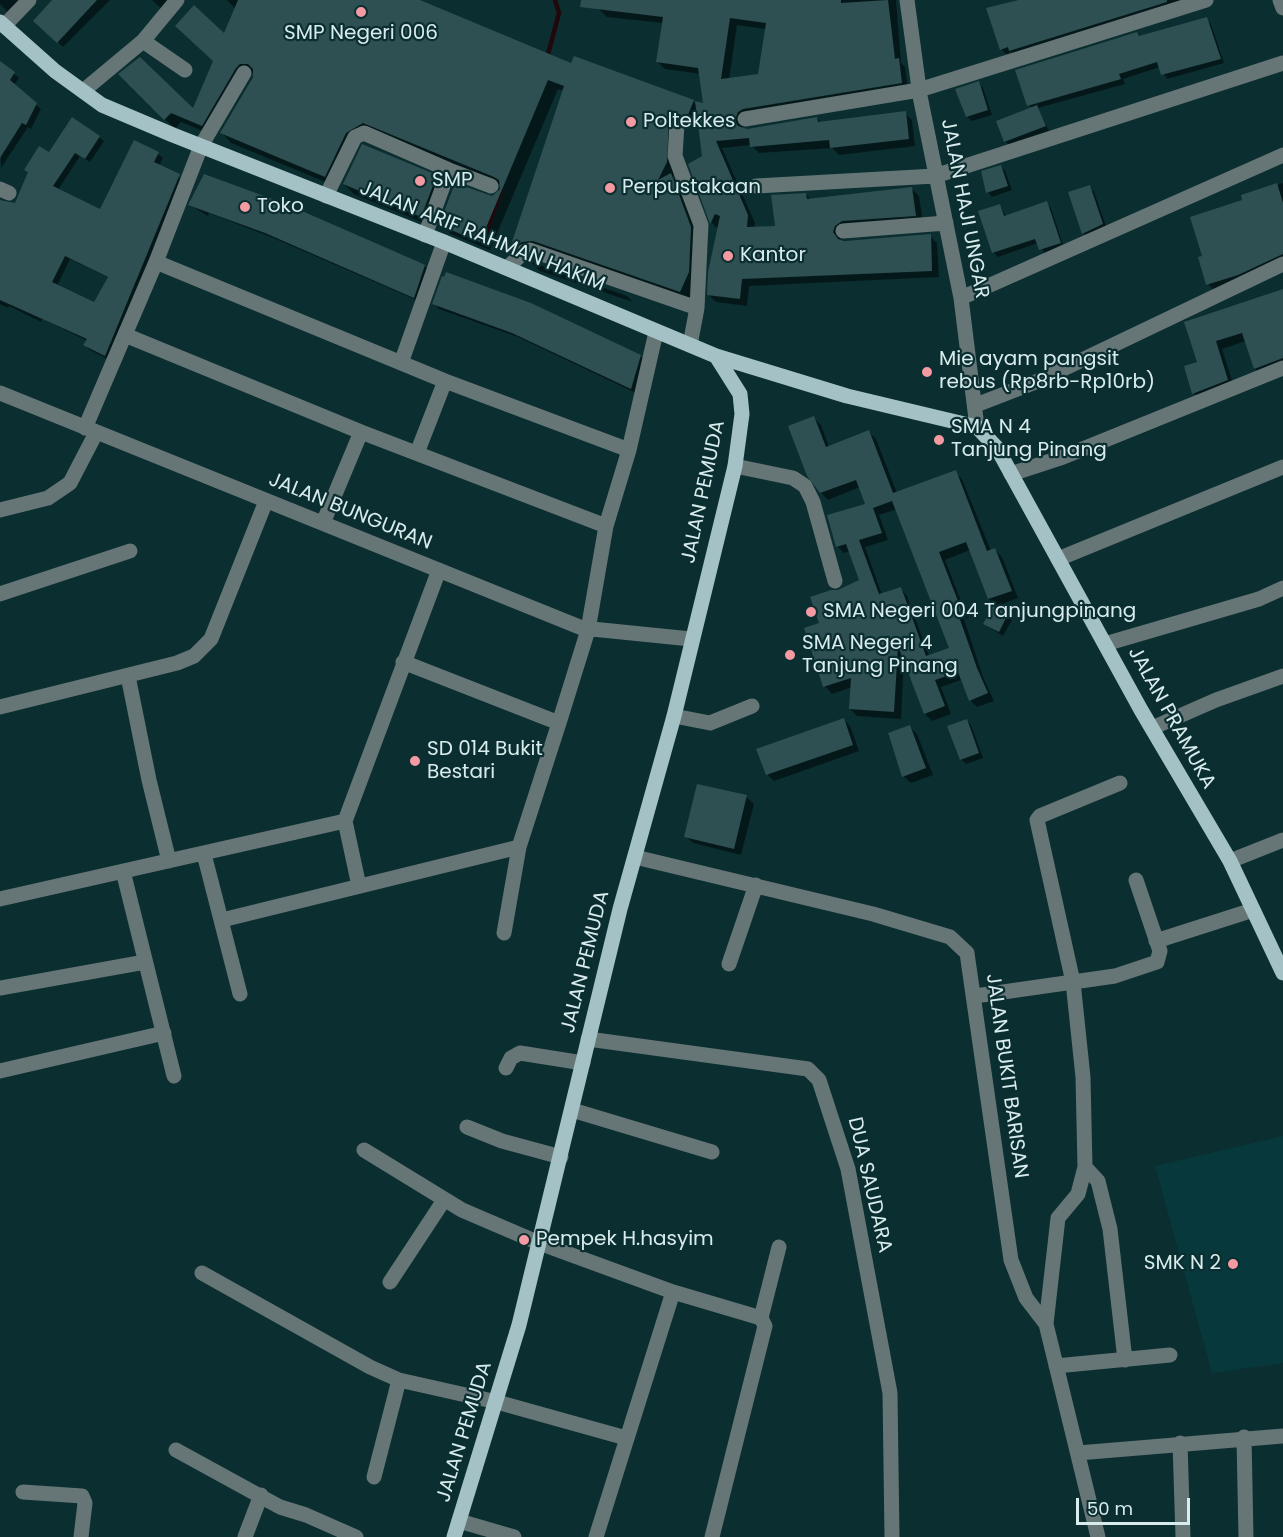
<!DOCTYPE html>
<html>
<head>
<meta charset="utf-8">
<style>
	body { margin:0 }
	#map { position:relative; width:1283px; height:1537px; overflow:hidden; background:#0b2e30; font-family:Poppins,sans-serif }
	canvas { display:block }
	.scale { position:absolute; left:1076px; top:1498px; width:114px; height:27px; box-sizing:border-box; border:3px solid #d9eced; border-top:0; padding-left:8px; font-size:18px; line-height:21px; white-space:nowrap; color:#d9eced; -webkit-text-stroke:4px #0b2e30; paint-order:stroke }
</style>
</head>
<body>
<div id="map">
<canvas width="1283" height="1537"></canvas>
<div class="scale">50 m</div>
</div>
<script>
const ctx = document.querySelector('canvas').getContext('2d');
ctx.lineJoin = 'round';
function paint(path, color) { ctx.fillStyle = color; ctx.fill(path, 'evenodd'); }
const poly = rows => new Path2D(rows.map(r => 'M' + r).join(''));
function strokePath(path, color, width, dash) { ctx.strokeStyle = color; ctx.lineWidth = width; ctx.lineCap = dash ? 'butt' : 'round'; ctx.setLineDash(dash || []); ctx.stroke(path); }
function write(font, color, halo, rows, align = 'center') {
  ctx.font = font + ' Poppins,sans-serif'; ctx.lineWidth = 4.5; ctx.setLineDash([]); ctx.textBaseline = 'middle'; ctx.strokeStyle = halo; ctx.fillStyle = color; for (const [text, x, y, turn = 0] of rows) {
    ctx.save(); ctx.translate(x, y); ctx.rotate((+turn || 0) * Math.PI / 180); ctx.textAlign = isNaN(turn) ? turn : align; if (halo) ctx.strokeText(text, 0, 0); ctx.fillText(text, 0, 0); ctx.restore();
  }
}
paint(poly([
	[1283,1136,1283,1363,1212,1373,1155,1166]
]), '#07383c');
paint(poly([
	[0,0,23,0,10,14,0,4],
	[58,0,110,0,63,47,35,21],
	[152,0,182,0,168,15],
	[227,0,416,0,572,65,575,58,694,102,697,106,704,106,701,74,665,69,658,62,663,23,607,17,599,9,601,0,896,0,901,63,905,67,908,90,745,119,742,129,746,130,817,118,821,123,905,113,912,120,915,146,839,155,832,148,759,153,751,145,722,148,755,223,754,229,777,228,806,194,811,200,912,189,919,196,923,222,841,234,840,241,930,236,937,243,939,277,749,286,747,306,716,302,709,295,719,230,712,223,690,164,704,157,699,120,696,128,688,123,678,129,673,178,681,185,700,238,690,301,544,250,519,262,510,253,564,91,558,89,490,250,451,234,441,224,492,197,502,189,501,185,379,133,356,142,335,186,231,143,222,133,254,74,250,74,212,135,181,122,175,129,120,75,193,111,236,9],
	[737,25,766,29,759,76,729,80],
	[1017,0,1192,0,1015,55,1012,52,1006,54,1001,49,988,9],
	[1206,19,1211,24,1224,63,1167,79,1160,67,1123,79,1125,84,1038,108,1049,131,1010,146,1005,141,998,122,1032,108,1029,105,1137,33,1141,37],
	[0,63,19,78,14,85,41,109,31,129,28,127,1,168],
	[979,83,983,88,992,115,972,121,967,117],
	[99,137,104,141,90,162,80,156,58,190,101,211,158,154,163,158,159,166,183,180,110,360,90,350,85,345,88,341,42,319,41,322,9,306,8,308,0,304,0,200,16,204,49,154],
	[70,259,109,278,95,304,57,286],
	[1001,167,1005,171,1012,190,992,197,988,192],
	[436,177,446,187,431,226,354,194,344,184],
	[1283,183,1283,264,1215,291,1208,284,1204,256,1244,201,1242,196],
	[1090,187,1094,192,1107,229,1088,237,1083,233],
	[1046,203,1051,208,1064,248,1045,254,1038,243,998,257,993,252,1000,206,1006,216],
	[190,205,306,214,425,266,429,271,419,301,271,237,209,213,208,216],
	[531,262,627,296,633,302,540,271],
	[1283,292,1283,368,1262,376,1255,369,1246,341,1222,349,1234,387,1201,401,1194,393,1199,363,1186,323],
	[434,304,640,356,645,361,636,393,518,337,439,309],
	[814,418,821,425,829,447,869,432,876,439,897,493,955,472,962,479,991,551,995,550,1002,557,1018,598,997,606,989,599,970,550,945,560,968,619,963,616,983,677,994,701,977,707,970,700,961,680,941,687,951,714,932,721,925,714,904,658,901,719,857,716,850,709,852,687,832,694,825,686,838,592,861,581,850,551,844,553,837,546,867,505,860,487,828,500,821,492],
	[897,509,951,649,929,656,907,596,900,588,882,595,865,547,888,540,879,515],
	[1007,615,1012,620,1003,636,984,624],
	[844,720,850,726,859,751,774,781,768,775,758,750],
	[967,720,971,725,983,758,966,764,961,759],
	[910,727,917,734,933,775,911,783,903,776,888,735],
	[746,797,754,804,741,855,693,843,686,836]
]), '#0007');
strokePath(poly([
	[547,58,559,13,555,0],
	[486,233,501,190]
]), '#20080b', 4.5);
paint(poly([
	[52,0,97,0,57,43,33,21],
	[238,0,420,0,571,63,574,56,694,100,686,120,677,114,669,119,667,162,658,180,671,173,691,227,689,272,680,292,533,241,522,242,508,254,564,86,548,80,480,242,439,225,455,183,492,196,500,189,499,180,494,177,363,123,346,133,325,177,220,133,253,77,253,69,248,64,240,64,236,68,202,126,171,113,164,120,118,74,140,57,193,108,213,61,175,26,194,5,224,33],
	[581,0,841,0,841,3,888,0,895,59,899,58,902,83,743,109,738,112,735,120,738,126,747,129,817,117,818,122,906,111,909,139,830,148,829,140,750,147,749,138,716,141,748,215,747,227,775,226,771,195,806,193,807,199,912,187,916,216,842,221,835,226,833,232,838,239,844,241,931,234,932,271,742,279,740,299,707,295,708,272,720,216,715,214,710,224,688,164,702,156,695,101,703,103,698,68,656,62,663,17,580,7],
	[730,18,766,23,758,74,721,79],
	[1018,0,1167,0,1167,2,1009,51,1008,47,1000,50,986,8],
	[1207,17,1221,59,1161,75,1157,62,1119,74,1121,79,1027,106,1015,70,1137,32,1139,36],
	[0,61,15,72,10,80,37,103,26,125,22,123,0,158],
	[979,81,988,110,966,117,955,89],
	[1037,105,1046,126,1004,142,996,121],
	[72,117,100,136,85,159,75,153,53,186,100,209,134,140,159,152,154,162,180,174,105,356,83,345,87,339,0,300,0,200,15,203,28,172,24,170,39,146,49,152],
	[65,256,108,277,94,302,52,282],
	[362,144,437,175,421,217,343,184],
	[1001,165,1008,186,986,193,981,171],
	[204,174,286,204,421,263,425,265,414,298,265,233,188,205],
	[1277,183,1283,203,1283,254,1238,275,1206,285,1198,257,1202,256,1190,217,1242,200,1241,195],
	[1090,185,1103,224,1082,234,1068,192],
	[1047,201,1061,243,1039,250,1035,239,992,253,978,211,1000,204,1004,216],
	[446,272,531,303,641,355,631,389,512,333,432,304,442,276,444,277],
	[1283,289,1283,358,1254,369,1242,333,1216,341,1228,380,1192,394,1184,366,1197,362,1184,322],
	[814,416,826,447,869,430,893,493,956,470,987,551,995,548,1012,591,988,599,966,542,939,552,963,614,957,611,977,668,988,693,969,701,958,672,935,680,945,706,924,714,898,646,894,712,849,709,851,678,823,687,804,628,819,623,810,597,831,590,838,590,859,580,846,544,836,547,827,515,865,504,856,480,820,493,807,476,788,426],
	[892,501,949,648,926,656,901,587,879,594,859,540,882,533,873,508],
	[993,606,1008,614,999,632,983,624],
	[844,718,853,745,766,775,756,749],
	[967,719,979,753,960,760,947,726],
	[910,725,926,768,902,777,888,733],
	[697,784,747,795,734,849,684,837]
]), '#2e5052');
strokePath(poly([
	[907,0,920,96,961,298,977,427],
	[1280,0,1283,8],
	[4,26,29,0],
	[143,41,185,70],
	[83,91,143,41,177,0],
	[745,119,919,90,1206,0],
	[677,124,675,156,701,225,697,308,690,345],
	[756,186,935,176,1283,63],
	[0,189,9,193],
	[326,196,355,137,364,133,449,170,491,186],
	[843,231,946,223],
	[425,235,449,170],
	[156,262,445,381,629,450],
	[507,268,525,251,530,250,697,308],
	[961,298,1283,155],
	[125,335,361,432,606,526],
	[401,363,444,242],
	[0,393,582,628,691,639],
	[976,405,1038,381,1283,264],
	[85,428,156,262,201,146,244,73],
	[417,453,445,381],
	[735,466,793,478,805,486,813,502,835,581],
	[1011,474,1063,457,1283,368],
	[0,510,48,498,70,483,96,433],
	[323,523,361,432],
	[1058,559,1283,467],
	[0,594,130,551],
	[1105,644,1259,599,1283,588],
	[403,662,559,723,519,847,504,933],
	[128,676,149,780,169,861],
	[0,707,177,663,194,656,211,639,266,501],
	[674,716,710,723,752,706],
	[559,723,588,630,606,526,629,450,656,332],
	[1152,728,1216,700,1283,676],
	[345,821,439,570],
	[204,854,240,994],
	[635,857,873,914,950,937,967,953,1011,1260,1026,1298,1046,1324,1098,1537],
	[1230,861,1283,840],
	[123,871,174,1076],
	[0,899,345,821,359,886],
	[222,920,519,847],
	[1156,941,1253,910],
	[729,964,756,885],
	[0,988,145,962],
	[975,996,1115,976,1157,962,1160,951,1136,880],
	[588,1039,808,1069,819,1080,848,1169,890,1393,892,1537],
	[506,1068,511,1058,520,1053,583,1063],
	[0,1071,164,1033],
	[572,1110,712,1152],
	[467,1127,502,1141,561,1157],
	[364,1150,462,1210,539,1243,673,1292,761,1318,765,1326,712,1537],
	[1085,1167,1098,1181,1110,1229,1125,1360],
	[202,1273,370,1367,399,1380,497,1402,626,1438],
	[390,1282,444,1200],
	[761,1318,779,1247],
	[1046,1324,1058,1218,1078,1194,1085,1167,1083,1077,1073,982,1037,820,1040,816,1120,783],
	[1056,1366,1170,1355],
	[1244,1437,1246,1537],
	[1180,1443,1183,1537],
	[176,1450,280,1507,306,1515,356,1537],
	[1078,1453,1283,1436],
	[374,1477,399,1380],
	[23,1492,82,1496,85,1503,81,1537],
	[459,1521,514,1537],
	[245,1537,261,1495],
	[596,1537,673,1292]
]), '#667576', 15);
strokePath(poly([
	[0,22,55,71,102,105,173,135,444,242,716,356,847,396,977,427,997,448,1141,710,1230,861,1283,973],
	[454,1537,519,1325,620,909,674,716,735,466,742,414,740,394,716,356]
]), '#a4c2c5', 15);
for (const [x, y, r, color] of [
	[361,12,6,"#f49aa2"],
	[631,122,6,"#f49aa2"],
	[420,181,6,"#f49aa2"],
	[610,188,6,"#f49aa2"],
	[245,207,6,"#f49aa2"],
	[728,256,6,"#f49aa2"],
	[927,372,6,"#f49aa2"],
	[939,440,6,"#f49aa2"],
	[811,612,6,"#f49aa2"],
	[790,655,6,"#f49aa2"],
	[415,761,6,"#f49aa2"],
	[524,1240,6,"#f49aa2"],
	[1233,1264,6,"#f49aa2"]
]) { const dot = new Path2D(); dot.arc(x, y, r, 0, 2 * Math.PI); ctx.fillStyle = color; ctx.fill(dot); strokePath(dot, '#0b2e30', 2); }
write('20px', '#d9eced', '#0b2e30', [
	["SMP Negeri 006",361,34,"center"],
	["Poltekkes",643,122],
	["SMP",432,181],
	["Perpustakaan",622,188],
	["Toko",257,207],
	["Kantor",740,256],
	["Mie ayam pangsit",939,360],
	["rebus (Rp8rb-Rp10rb)",939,383],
	["SMA N 4",951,428],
	["Tanjung Pinang",951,451],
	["SMA Negeri 004 Tanjungpinang",823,612],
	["SMA Negeri 4",802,644],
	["Tanjung Pinang",802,667],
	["SD 014 Bukit",427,750],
	["Bestari",427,773],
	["Pempek H.hasyim",536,1240],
	["SMK N 2",1221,1264,"right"]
], 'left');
write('20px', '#d9eced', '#0b2e30', [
	["JALAN HAJI UNGAR",964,209,79],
	["JALAN ARIF RAHMAN HAKIM",482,237,22],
	["JALAN PEMUDA",704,492,-78],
	["JALAN BUNGURAN",350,512,22],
	["JALAN PRAMUKA",1171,718,61],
	["JALAN PEMUDA",586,962,-76],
	["JALAN BUKIT BARISAN",1006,1076,82],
	["DUA SAUDARA",869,1185,77],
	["JALAN PEMUDA",465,1432,-73]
]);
</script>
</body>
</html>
